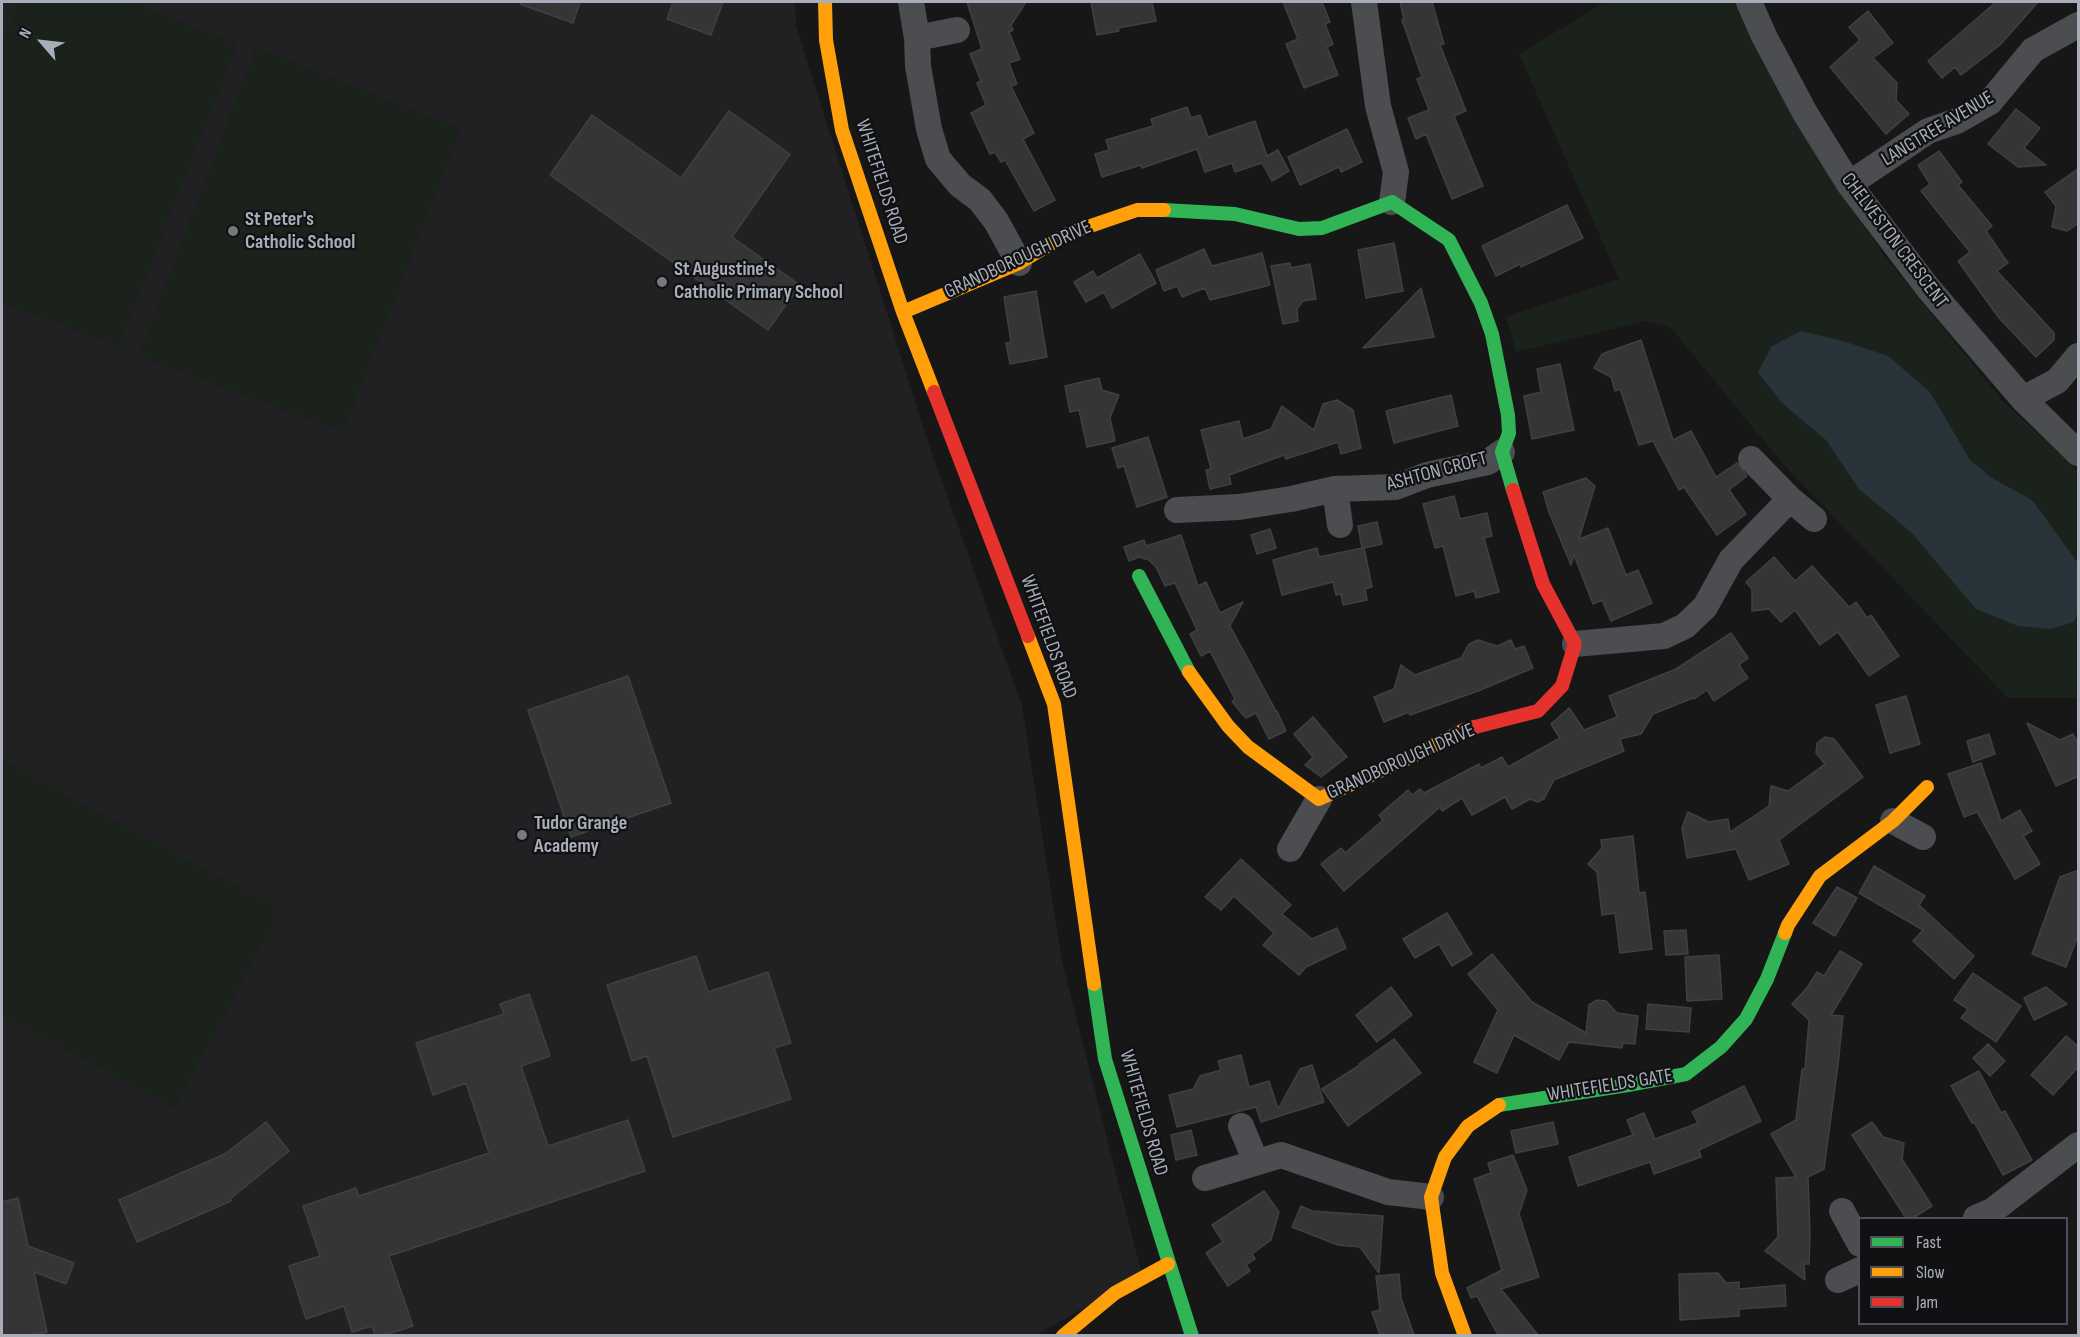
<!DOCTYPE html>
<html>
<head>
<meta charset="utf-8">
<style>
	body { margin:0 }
	#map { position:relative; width:2080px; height:1337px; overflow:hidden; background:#171717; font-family:"Sofia Sans Condensed",sans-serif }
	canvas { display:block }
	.frame { position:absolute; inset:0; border:3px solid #a7aeb9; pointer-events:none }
	.legend { position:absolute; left:1858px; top:1217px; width:210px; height:108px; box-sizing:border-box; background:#111113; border:2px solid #4d5055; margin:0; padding:8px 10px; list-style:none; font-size:18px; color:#a7aeb9 }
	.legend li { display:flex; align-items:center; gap:12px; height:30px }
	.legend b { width:30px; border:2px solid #4d5055 }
	.north { position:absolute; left:12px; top:12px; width:60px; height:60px; -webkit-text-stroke:4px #111113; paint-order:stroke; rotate:298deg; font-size:16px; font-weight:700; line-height:24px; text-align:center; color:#a7aeb9 }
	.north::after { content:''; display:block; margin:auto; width:21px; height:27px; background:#a7aeb9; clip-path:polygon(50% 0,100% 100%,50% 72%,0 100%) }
</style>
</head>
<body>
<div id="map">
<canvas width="2080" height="1337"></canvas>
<div class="frame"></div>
<ul class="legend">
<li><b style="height:8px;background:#30b455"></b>Fast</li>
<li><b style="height:8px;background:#ff9f0a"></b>Slow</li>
<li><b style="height:8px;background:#e5322d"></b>Jam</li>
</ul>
<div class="north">N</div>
</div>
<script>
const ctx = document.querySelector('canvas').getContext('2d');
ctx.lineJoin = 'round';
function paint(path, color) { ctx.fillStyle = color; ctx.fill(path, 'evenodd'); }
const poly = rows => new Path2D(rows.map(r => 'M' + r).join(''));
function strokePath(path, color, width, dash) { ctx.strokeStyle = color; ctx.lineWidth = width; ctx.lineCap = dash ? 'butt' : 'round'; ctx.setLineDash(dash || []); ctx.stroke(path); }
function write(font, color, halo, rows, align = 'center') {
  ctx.font = font + ' "Sofia Sans Condensed",sans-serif'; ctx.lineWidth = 4.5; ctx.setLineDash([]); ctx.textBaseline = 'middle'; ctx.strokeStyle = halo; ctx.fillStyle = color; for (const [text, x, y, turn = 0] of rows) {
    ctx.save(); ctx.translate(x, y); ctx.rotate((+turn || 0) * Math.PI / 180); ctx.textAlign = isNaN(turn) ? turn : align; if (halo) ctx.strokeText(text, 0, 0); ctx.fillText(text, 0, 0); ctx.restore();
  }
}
paint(poly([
	[2,2,795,2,796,26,927,439,1022,706,1062,962,1142,1275,1036,1335,2,1336]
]), '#212123');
paint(poly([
	[18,2,132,2,237,44,119,347,2,303,2,44],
	[1605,2,1738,2,1817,157,1885,257,2002,400,2078,471,2078,698,2008,698,1784,465,1670,327,1647,321,1516,352,1506,317,1619,279,1519,54],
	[256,47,461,129,343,432,138,356],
	[2,760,281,910,175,1108,2,1016]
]), '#1a221b');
paint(poly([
	[1801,331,1843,341,1888,356,1930,392,1970,460,1992,478,2032,500,2078,563,2078,611,2074,622,2051,629,2018,626,1976,609,1912,533,1859,489,1826,440,1782,403,1758,372,1772,346]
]), '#29343a');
const building = poly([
	[521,2,580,2,573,23,520,4,521,2],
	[673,2,723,2,711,35,667,19,673,2],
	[967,2,1026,2,1011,25,1013,30,1009,32,1020,59,1009,63,1017,84,1011,86,1034,133,1023,139,1055,200,1034,211,1005,160,1001,162,995,152,990,154,971,113,986,105,977,83,981,81,970,54,982,49,967,2],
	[1091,2,1152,2,1156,21,1118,28,1119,31,1097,35,1091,2],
	[1283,2,1322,2,1330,22,1325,24,1333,44,1327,47,1338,75,1304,88,1286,44,1298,39,1283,2],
	[1400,2,1432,2,1444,44,1440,45,1466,111,1454,116,1483,186,1452,199,1426,134,1416,139,1408,118,1429,110,1417,79,1422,77,1402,20,1404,19,1400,2],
	[1996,2,2038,2,2000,45,1961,75,1955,67,1942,78,1928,61,1996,2],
	[1868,11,1893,43,1873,58,1897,83,1896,100,1909,114,1886,134,1830,67,1860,40,1849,27,1868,11],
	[1187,107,1191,118,1200,115,1208,137,1255,121,1267,156,1278,150,1289,171,1272,181,1262,163,1235,172,1232,163,1205,172,1197,149,1142,168,1141,165,1102,177,1095,154,1109,150,1106,140,1153,126,1151,119,1187,107],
	[2016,109,2040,128,2024,148,2046,165,2018,167,1988,144,2016,109],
	[729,111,790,154,732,237,800,285,768,330,550,175,592,115,681,178,729,111],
	[1347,129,1362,162,1341,172,1339,167,1300,185,1288,157,1347,129],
	[1939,151,1962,182,1958,185,1992,226,1986,231,2008,263,1997,271,2054,333,2054,340,2036,357,1999,318,1958,261,1970,252,1921,191,1930,184,1918,165,1939,151],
	[2079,168,2079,223,2067,231,2052,227,2056,206,2045,192,2079,168],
	[1567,205,1583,238,1521,267,1520,264,1496,276,1482,246,1567,205],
	[1394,243,1403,291,1366,298,1358,250,1394,243],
	[1204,249,1212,266,1262,253,1270,285,1210,300,1205,288,1182,297,1177,286,1164,291,1156,270,1204,249],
	[1140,254,1156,283,1112,308,1104,292,1086,302,1074,282,1093,271,1097,278,1140,254],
	[1290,263,1291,268,1310,264,1316,299,1303,301,1297,309,1298,321,1283,324,1271,266,1290,263],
	[1421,288,1434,337,1363,348,1421,288],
	[1036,291,1047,357,1010,364,1006,343,1011,342,1004,297,1036,291],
	[1641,340,1673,440,1691,431,1716,477,1737,463,1747,476,1729,490,1746,514,1717,535,1684,487,1679,490,1653,441,1639,445,1620,389,1615,391,1611,377,1594,368,1602,354,1641,340],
	[1560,364,1574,430,1532,439,1524,396,1541,392,1537,369,1560,364],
	[1099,378,1102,390,1119,395,1110,418,1115,441,1087,447,1079,410,1070,412,1065,386,1099,378],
	[1451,395,1458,426,1394,443,1386,411,1451,395],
	[1337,400,1353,410,1361,448,1341,454,1338,442,1286,459,1284,455,1229,475,1231,484,1210,489,1206,470,1211,469,1201,430,1239,421,1243,439,1271,429,1282,406,1314,430,1323,404,1337,400],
	[1148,437,1167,497,1137,507,1124,466,1118,468,1112,448,1148,437],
	[1586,478,1595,486,1579,539,1608,528,1626,575,1638,570,1652,603,1611,621,1602,600,1593,604,1574,555,1571,565,1549,512,1543,492,1586,478],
	[1454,496,1460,519,1487,513,1492,536,1484,538,1499,592,1476,598,1474,591,1456,596,1443,546,1435,548,1423,504,1454,496],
	[1377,522,1382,544,1364,548,1372,587,1365,589,1367,600,1343,605,1341,594,1336,595,1333,582,1282,595,1273,560,1317,548,1319,557,1362,548,1358,526,1377,522],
	[1270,529,1276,548,1257,554,1251,535,1270,529],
	[1181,535,1198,586,1206,582,1220,613,1243,602,1230,626,1276,711,1277,711,1286,731,1269,739,1256,713,1246,718,1242,714,1232,701,1235,699,1210,651,1201,656,1190,634,1197,630,1175,583,1165,586,1156,567,1149,560,1139,557,1129,561,1124,547,1144,540,1146,546,1181,535],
	[1774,557,1795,581,1812,566,1849,607,1856,602,1867,618,1871,615,1899,656,1869,676,1838,632,1820,645,1795,610,1781,622,1769,609,1752,611,1752,589,1746,582,1774,557],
	[1731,633,1748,658,1739,665,1748,678,1714,701,1707,690,1694,699,1693,698,1653,714,1641,734,1620,739,1624,751,1554,780,1544,799,1538,802,1530,799,1512,809,1505,797,1472,815,1462,798,1442,811,1440,807,1344,891,1321,864,1341,848,1345,853,1383,820,1379,815,1408,790,1412,795,1420,789,1424,793,1479,764,1481,768,1502,757,1508,767,1560,738,1551,724,1569,708,1584,730,1617,717,1609,696,1676,669,1731,633],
	[1478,640,1497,646,1511,640,1515,649,1524,646,1533,668,1478,691,1410,715,1409,712,1384,722,1374,697,1394,689,1401,665,1415,675,1461,658,1469,644,1478,640],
	[628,676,671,803,571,837,528,710,628,676],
	[1906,696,1920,744,1890,753,1876,705,1906,696],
	[1313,717,1347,757,1321,777,1305,765,1313,757,1294,734,1313,717],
	[2027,723,2060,740,2073,734,2079,745,2079,776,2056,786,2027,723],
	[1989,734,1995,754,1973,762,1967,741,1989,734],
	[1825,737,1834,739,1863,777,1779,840,1789,864,1749,880,1736,849,1687,858,1682,828,1688,812,1709,822,1728,819,1730,832,1769,806,1771,786,1788,791,1825,764,1816,753,1817,743,1825,737],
	[1981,763,2001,821,2020,810,2032,831,2023,836,2040,864,2015,879,1977,812,1964,817,1948,774,1981,763],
	[1633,836,1639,893,1645,892,1652,949,1620,953,1615,913,1602,915,1597,872,1588,864,1602,848,1601,840,1633,836],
	[1241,859,1291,905,1282,914,1312,939,1337,928,1346,948,1306,967,1299,975,1263,945,1274,933,1234,896,1221,910,1205,897,1241,859],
	[1874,866,1925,896,1919,905,1974,956,1954,979,1913,941,1923,930,1859,893,1874,866],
	[2079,870,2079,933,2066,967,2032,954,2060,877,2079,870],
	[1837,887,1857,898,1835,936,1813,923,1837,887],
	[1447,913,1472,954,1452,966,1439,944,1415,958,1403,939,1447,913],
	[1686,930,1688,954,1666,955,1664,931,1686,930],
	[1840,951,1862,964,1831,1015,1843,1016,1838,1065,1824,1169,1808,1177,1810,1234,1809,1264,1804,1264,1805,1280,1765,1251,1778,1237,1776,1178,1796,1177,1771,1134,1796,1120,1802,1069,1805,1069,1809,1020,1792,1004,1807,988,1817,972,1824,976,1840,951],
	[1492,954,1532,1002,1586,1033,1589,1005,1597,1000,1606,1001,1617,1013,1638,1016,1635,1044,1623,1043,1622,1048,1569,1042,1559,1060,1514,1035,1497,1073,1474,1062,1498,1010,1468,974,1492,954],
	[1719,955,1722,999,1687,1001,1685,957,1719,955],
	[696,956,708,992,768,972,791,1043,774,1048,791,1099,673,1137,647,1056,632,1061,607,985,696,956],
	[1973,973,2021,1006,1996,1042,1961,1018,1968,1009,1954,1000,1973,973],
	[1391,987,1412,1015,1377,1042,1356,1015,1391,987],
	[2046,987,2067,1004,2034,1020,2024,998,2046,987],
	[529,994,550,1056,521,1066,548,1146,628,1120,645,1171,389,1256,413,1326,385,1335,375,1335,372,1326,352,1332,344,1306,306,1319,289,1266,320,1256,303,1206,356,1188,359,1196,489,1153,466,1083,433,1095,416,1043,504,1014,500,1004,529,994],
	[1648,1004,1691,1008,1689,1032,1646,1029,1648,1004],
	[2066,1036,2079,1047,2079,1066,2053,1095,2031,1075,2066,1036],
	[1394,1039,1421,1073,1348,1126,1322,1089,1360,1065,1359,1064,1394,1039],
	[1988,1044,2005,1061,1990,1076,1973,1058,1988,1044],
	[1241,1055,1249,1087,1269,1081,1278,1109,1300,1069,1312,1065,1324,1102,1261,1122,1256,1107,1177,1127,1169,1095,1193,1089,1200,1076,1221,1070,1218,1061,1241,1055],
	[1979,1071,2001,1113,2005,1111,2032,1160,2003,1175,1974,1122,1972,1123,1951,1086,1979,1071],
	[1744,1086,1761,1121,1699,1150,1701,1157,1654,1174,1650,1162,1578,1186,1569,1157,1633,1135,1627,1120,1644,1113,1655,1139,1698,1123,1692,1112,1744,1086],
	[266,1122,289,1151,230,1199,231,1201,137,1242,119,1200,225,1154,266,1122],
	[1553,1122,1558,1144,1516,1153,1511,1131,1553,1122],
	[1872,1122,1883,1137,1904,1143,1902,1159,1932,1206,1913,1218,1906,1218,1852,1135,1872,1122],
	[1191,1130,1197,1155,1176,1160,1171,1135,1191,1130],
	[1513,1155,1527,1190,1519,1214,1539,1277,1501,1289,1538,1335,1498,1335,1477,1296,1471,1298,1467,1288,1502,1270,1474,1179,1491,1173,1488,1163,1513,1155],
	[1264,1191,1279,1212,1271,1240,1252,1254,1255,1259,1246,1265,1250,1271,1228,1286,1206,1253,1223,1242,1212,1225,1264,1191],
	[18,1198,28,1246,74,1263,66,1284,34,1272,47,1332,30,1335,2,1335,2,1202,18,1198],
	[1301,1206,1312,1211,1383,1216,1379,1273,1360,1247,1338,1245,1292,1227,1301,1206],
	[1718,1273,1726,1283,1739,1282,1739,1289,1785,1285,1786,1306,1739,1309,1739,1316,1680,1320,1679,1274,1718,1273],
	[1399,1274,1401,1298,1414,1335,1380,1335,1372,1312,1380,1310,1376,1276,1399,1274]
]);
paint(building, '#353536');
strokePath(building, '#3f4043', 1.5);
strokePath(poly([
	[911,2,917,38,918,66,929,129,938,159,960,185,980,200,996,221,1019,263],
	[1364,2,1378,106,1396,172,1392,202],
	[1749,2,1764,36,1805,113,1849,184,1928,288,2023,399,2078,453],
	[917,38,957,30],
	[1849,184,1928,131,1957,121,1990,102,2033,50,2078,25],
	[2023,399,2057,381,2078,356],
	[1335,489,1340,525],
	[1790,499,1814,519],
	[1177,510,1239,507,1291,499,1335,489,1396,487,1427,475,1488,462,1502,452],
	[1575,644,1664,636,1685,626,1705,607,1731,560,1790,499,1751,459],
	[1893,821,1923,837],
	[1290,849,1319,799],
	[1241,1126,1256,1162],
	[1205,1178,1281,1155,1388,1192,1431,1197],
	[1842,1211,1860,1244],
	[1976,1218,1992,1211,2078,1145],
	[1838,1280,1860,1270]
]), '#4b4d50', 26);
strokePath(poly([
	[1164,210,1235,214,1299,229,1322,228,1392,202,1449,240,1481,303,1492,334,1508,415,1509,433,1502,452,1513,490],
	[1139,576,1189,672],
	[1094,984,1105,1059,1192,1336],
	[1499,1105,1628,1085,1686,1074,1721,1047,1746,1019,1767,979,1785,933]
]), '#30b455', 14);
strokePath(poly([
	[825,2,826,40,842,130,903,312,934,392],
	[903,312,1019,263,1067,234,1137,210,1164,210],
	[1028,636,1054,704,1094,984],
	[1189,672,1228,726,1248,747,1319,799,1415,755,1464,730,1475,727],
	[1785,933,1788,925,1820,876,1893,821,1927,787],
	[1063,1336,1115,1293,1168,1264],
	[1465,1336,1442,1273,1431,1197,1445,1157,1468,1126,1499,1105]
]), '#ff9f0a', 14);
strokePath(poly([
	[934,392,1028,636],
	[1475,727,1538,711,1562,686,1575,644,1543,584,1513,490]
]), '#e5322d', 14);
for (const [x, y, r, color] of [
	[233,231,6,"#757980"],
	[662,282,6,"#757980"],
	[522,835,6,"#757980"]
]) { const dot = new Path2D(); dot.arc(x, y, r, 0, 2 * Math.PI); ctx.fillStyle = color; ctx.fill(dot); strokePath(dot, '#111113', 2); }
write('20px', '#a7aeb9', '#111113', [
	["LANGTREE AVENUE",1938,129,-31],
	["WHITEFIELDS ROAD",881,182,72],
	["CHELVESTON CRESCENT",1894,241,53],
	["GRANDBOROUGH DRIVE",1018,260,-25],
	["ASHTON CROFT",1437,472,-15],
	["WHITEFIELDS ROAD",1048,637,70],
	["GRANDBOROUGH DRIVE",1401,762,-24],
	["WHITEFIELDS GATE",1610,1086,-9],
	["WHITEFIELDS ROAD",1143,1113,74]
]);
write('bold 20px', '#a7aeb9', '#111113', [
	["St Peter's",245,220],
	["Catholic School",245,243],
	["St Augustine's",674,270],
	["Catholic Primary School",674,293],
	["Tudor Grange",534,824],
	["Academy",534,847]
], 'left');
</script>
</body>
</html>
